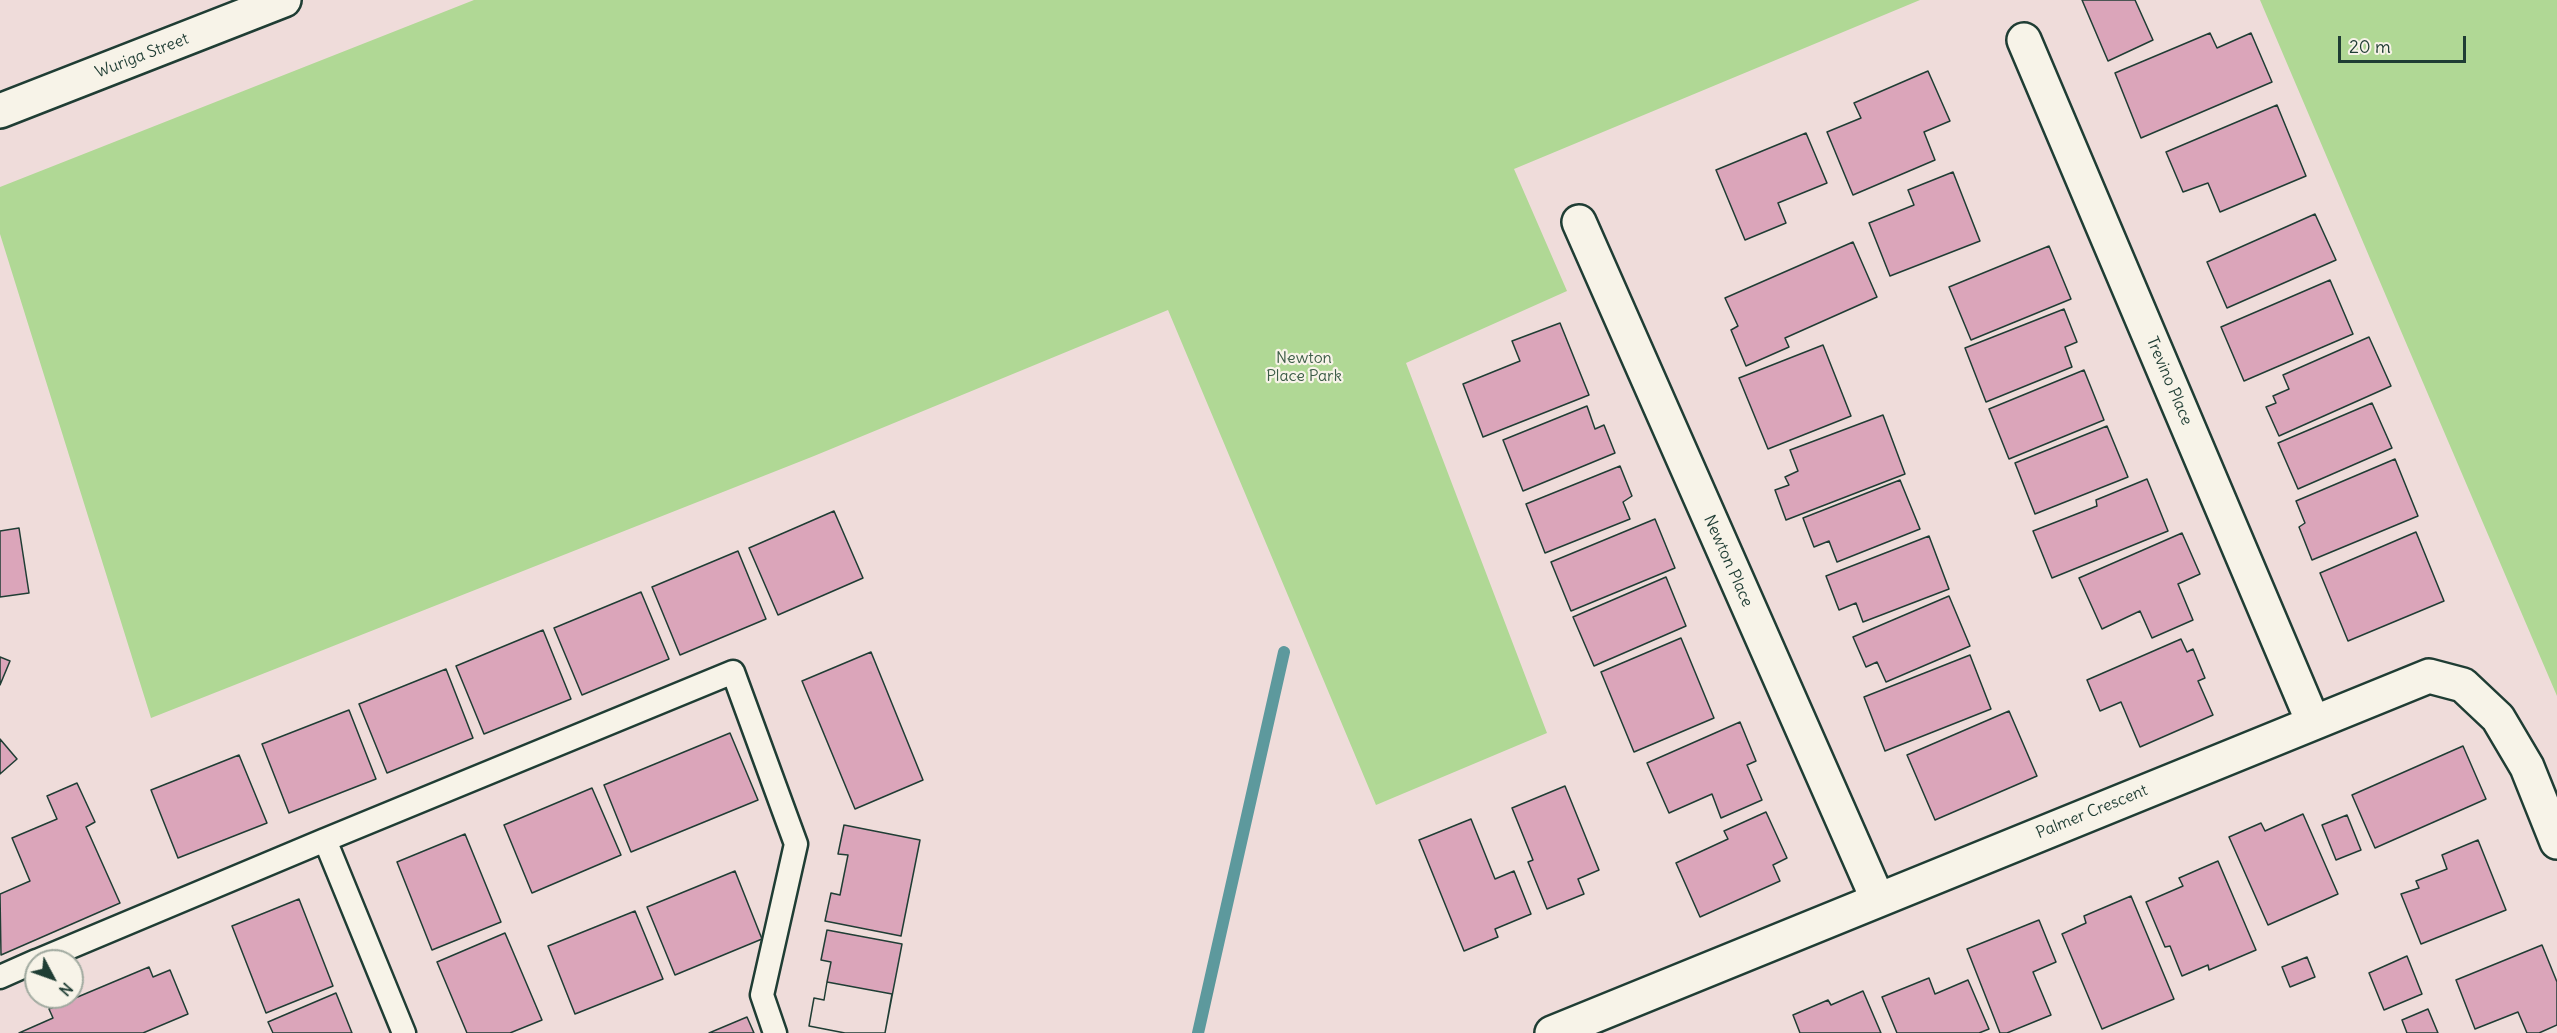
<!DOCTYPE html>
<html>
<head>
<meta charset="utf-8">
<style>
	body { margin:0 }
	#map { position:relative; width:2557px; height:1033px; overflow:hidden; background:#efdcda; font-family:Delius,sans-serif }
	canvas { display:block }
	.north { position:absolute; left:24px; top:949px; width:60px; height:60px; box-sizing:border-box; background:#f7f3e8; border:2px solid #a1aaa0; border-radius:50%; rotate:131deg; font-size:16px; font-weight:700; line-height:24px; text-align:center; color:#1f3d34 }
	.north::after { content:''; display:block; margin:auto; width:21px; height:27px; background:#1f3d34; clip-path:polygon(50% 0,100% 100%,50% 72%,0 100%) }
	.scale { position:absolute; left:2338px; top:36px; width:128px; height:27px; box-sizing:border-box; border:3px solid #1f3d34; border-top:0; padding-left:8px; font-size:18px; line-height:21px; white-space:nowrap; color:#1f3d34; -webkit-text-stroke:4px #f7f3e8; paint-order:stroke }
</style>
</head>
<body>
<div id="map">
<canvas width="2557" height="1033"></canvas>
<div class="north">N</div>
<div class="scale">20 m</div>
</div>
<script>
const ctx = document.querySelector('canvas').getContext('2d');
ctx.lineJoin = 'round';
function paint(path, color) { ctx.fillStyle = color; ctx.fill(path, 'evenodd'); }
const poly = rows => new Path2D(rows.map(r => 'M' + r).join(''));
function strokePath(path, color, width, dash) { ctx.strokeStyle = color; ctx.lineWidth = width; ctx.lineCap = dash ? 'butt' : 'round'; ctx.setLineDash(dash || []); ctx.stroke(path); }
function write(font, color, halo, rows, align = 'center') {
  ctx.font = font + ' Delius,sans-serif'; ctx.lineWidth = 4.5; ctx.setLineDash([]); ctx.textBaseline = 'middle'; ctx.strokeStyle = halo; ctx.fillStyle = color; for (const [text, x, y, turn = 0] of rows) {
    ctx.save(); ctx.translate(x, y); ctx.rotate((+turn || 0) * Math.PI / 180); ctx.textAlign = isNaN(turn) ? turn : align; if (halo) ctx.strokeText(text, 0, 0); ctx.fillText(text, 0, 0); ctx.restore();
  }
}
paint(poly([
	[474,0,1920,0,1514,169,1567,291,1406,363,1547,733,1376,805,1168,310,814,456,151,718,0,234,0,187],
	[2260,0,2557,0,2557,696,2386,296]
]), '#b0d895');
strokePath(poly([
	[1198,1033,1284,652]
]), '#5d999d', 12);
const building = poly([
	[2082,0,2135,0,2153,40,2108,61,2082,0],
	[2210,33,2217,48,2251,33,2272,82,2141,138,2115,73,2210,33],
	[1928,71,1950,121,1924,132,1935,160,1853,195,1827,132,1861,118,1854,103,1928,71],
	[2277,105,2306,176,2220,212,2208,183,2183,192,2166,152,2277,105],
	[1806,133,1827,183,1778,203,1786,223,1745,240,1716,170,1806,133],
	[1953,172,1980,241,1890,276,1869,223,1914,205,1908,190,1953,172],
	[2315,214,2336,260,2227,308,2207,262,2315,214],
	[1853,242,1877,297,1785,338,1789,347,1746,366,1731,330,1738,326,1725,298,1853,242],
	[2049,246,2071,299,1971,340,1949,287,2049,246],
	[2330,280,2353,334,2244,381,2221,327,2330,280],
	[2064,309,2077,342,2065,347,2072,367,1986,402,1965,348,2064,309],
	[1560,323,1589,395,1483,437,1463,384,1520,361,1512,341,1560,323],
	[2369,337,2391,386,2279,436,2266,407,2276,403,2273,396,2289,389,2283,375,2369,337],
	[1823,345,1851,416,1768,449,1739,378,1823,345],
	[2084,370,2104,420,2009,459,1989,409,2084,370],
	[2372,403,2392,448,2298,489,2278,443,2372,403],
	[1587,406,1595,429,1604,425,1615,453,1523,491,1503,440,1587,406],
	[1883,415,1905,474,1786,520,1775,490,1789,485,1785,477,1798,471,1790,450,1883,415],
	[2107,426,2128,477,2035,514,2015,463,2107,426],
	[2395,459,2418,516,2312,560,2299,527,2305,523,2296,501,2395,459],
	[1620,466,1632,496,1623,502,1630,519,1545,553,1526,504,1620,466],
	[2147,479,2168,531,2052,578,2033,531,2097,506,2096,500,2147,479],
	[1900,480,1920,529,1837,562,1829,541,1814,547,1803,518,1900,480],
	[834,511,863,578,778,615,749,548,834,511],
	[1655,519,1675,568,1571,611,1551,562,1655,519],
	[19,528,29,593,0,597,0,531,19,528],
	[2416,532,2444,601,2348,641,2320,573,2416,532],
	[2182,533,2200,574,2178,584,2193,620,2152,638,2140,611,2102,629,2079,578,2182,533],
	[1929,536,1949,589,1863,622,1856,603,1839,610,1826,576,1929,536],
	[738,551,766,619,680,655,652,587,738,551],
	[1666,577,1686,626,1594,666,1573,617,1666,577],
	[641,592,669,659,582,695,554,628,641,592],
	[1949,596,1970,646,1886,682,1877,662,1866,667,1853,637,1949,596],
	[543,630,571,699,484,734,456,666,543,630],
	[1681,638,1714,718,1634,752,1601,672,1681,638],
	[2181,639,2187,652,2193,649,2205,678,2198,681,2213,715,2140,747,2121,702,2100,711,2087,680,2181,639],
	[871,652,923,780,855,809,802,681,871,652],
	[1970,655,1991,709,1885,751,1864,697,1970,655],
	[0,657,10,661,0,685,0,657],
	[446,669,473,738,387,773,359,704,446,669],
	[349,710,376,779,289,813,262,744,349,710],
	[2009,711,2037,776,1935,820,1907,755,2009,711],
	[1740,722,1756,761,1747,765,1762,800,1721,818,1712,794,1669,813,1647,763,1740,722],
	[730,733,758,800,631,852,604,785,730,733],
	[0,739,17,759,0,774,0,739],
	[2463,746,2486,799,2375,848,2352,795,2463,746],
	[239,755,267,823,178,858,151,790,239,755],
	[77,783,95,822,86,827,120,903,1,955,0,894,30,881,12,838,57,819,47,796,77,783],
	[1565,786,1599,870,1578,879,1584,894,1547,909,1528,862,1533,860,1512,808,1565,786],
	[592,788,621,855,532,893,504,825,592,788],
	[1766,812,1787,858,1773,865,1780,881,1700,917,1676,863,1728,839,1724,831,1766,812],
	[2303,814,2338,894,2268,925,2229,837,2261,823,2265,831,2303,814],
	[2347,815,2361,850,2336,860,2322,825,2347,815],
	[1471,819,1495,879,1514,871,1531,914,1495,929,1498,937,1464,951,1419,840,1471,819],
	[844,825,920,840,901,936,825,921,831,893,840,895,848,855,838,854,844,825],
	[465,834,501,922,432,950,397,862,465,834],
	[2478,840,2506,910,2421,944,2401,894,2419,888,2416,881,2447,869,2442,855,2478,840],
	[2218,861,2256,950,2209,970,2208,965,2182,976,2170,946,2165,947,2146,902,2183,886,2179,878,2218,861],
	[735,871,762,939,675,975,647,907,735,871],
	[2131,896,2174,999,2102,1029,2062,934,2086,923,2084,916,2131,896],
	[299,899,333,986,266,1013,232,926,299,899],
	[635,911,663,979,575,1014,548,946,635,911],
	[2039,920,2056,962,2033,972,2051,1015,2007,1033,2000,1033,1967,949,2039,920],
	[827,930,902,944,885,1033,845,1033,809,1026,814,998,824,1000,827,982,831,962,821,960,827,930],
	[505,933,542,1020,510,1033,467,1033,437,962,505,933],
	[2542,945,2557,982,2557,1025,2539,1033,2527,1033,2518,1012,2475,1029,2456,980,2542,945],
	[2407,956,2422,994,2384,1010,2369,973,2407,956],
	[2307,957,2315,977,2290,987,2282,967,2307,957],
	[149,967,153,977,170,970,188,1014,143,1033,19,1033,53,1018,49,1009,149,967],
	[1929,978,1935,994,1968,980,1989,1029,1979,1033,1897,1033,1882,997,1929,978],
	[827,982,892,994,885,1033,845,1033,809,1026,814,998,824,1000,827,982],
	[1863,991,1881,1033,1800,1033,1793,1015,1828,1000,1831,1005,1863,991],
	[336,993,352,1033,273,1033,268,1022,336,993],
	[2428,1009,2438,1033,2407,1033,2402,1020,2428,1009],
	[747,1017,754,1033,709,1033,747,1017]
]);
paint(building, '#dba5ba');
strokePath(building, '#1f3d34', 1.5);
const lane = poly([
	[37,961,325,840],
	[0,977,36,961],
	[404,1033,325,840,733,672,796,844,762,995,775,1033]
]);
const street = poly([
	[2024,40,2313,722],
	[0,111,284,0],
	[1579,222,1878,900],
	[1552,1033,2429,676,2463,685,2498,718,2527,767,2557,842]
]);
strokePath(lane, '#1f3d34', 27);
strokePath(street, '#1f3d34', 38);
strokePath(lane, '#f7f3e8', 22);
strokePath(street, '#f7f3e8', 33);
write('16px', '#1f3d34', '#f7f3e8', [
	["Wuriga Street",142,56,-21],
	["Trevino Place",2169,381,67],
	["Newton Place",1728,561,66],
	["Palmer Crescent",2092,812,-22]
]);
write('16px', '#3c5c47', '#f7f3e8', [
	["Newton",1304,358],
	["Place Park",1304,376]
]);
</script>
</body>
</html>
